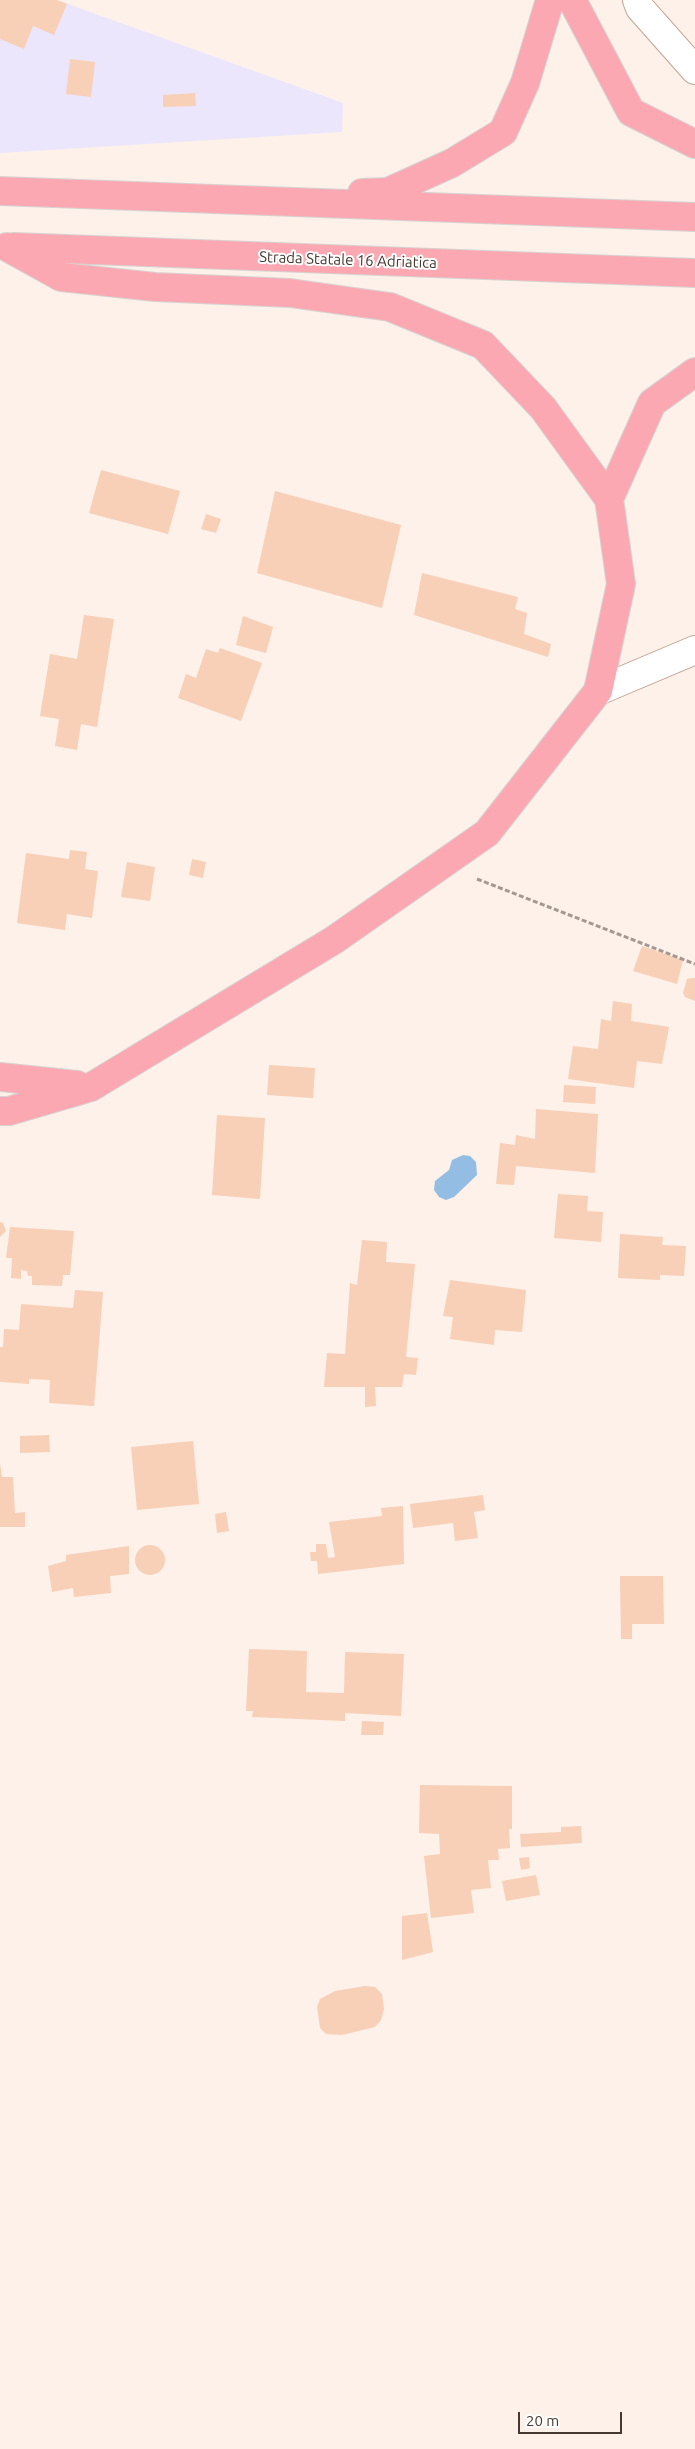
<!DOCTYPE html>
<html>
<head>
<meta charset="utf-8">
<style>
	body { margin:0 }
	#map { position:relative; width:695px; height:2449px; overflow:hidden; background:#fef1e9; font-family:Ubuntu,sans-serif }
	canvas { display:block }
	.scale { position:absolute; left:518px; top:2412px; width:104px; height:22px; box-sizing:border-box; border:2px solid #463932; border-top:0; padding-left:6px; font-size:15px; line-height:18px; white-space:nowrap; color:#463932; -webkit-text-stroke:4px #fff; paint-order:stroke }
</style>
</head>
<body>
<div id="map">
<canvas width="695" height="2449"></canvas>
<div class="scale">20 m</div>
</div>
<script>
const ctx = document.querySelector('canvas').getContext('2d');
ctx.lineJoin = 'round';
function paint(path, color) { ctx.fillStyle = color; ctx.fill(path, 'evenodd'); }
const poly = rows => new Path2D(rows.map(r => 'M' + r).join(''));
function strokePath(path, color, width, dash) { ctx.strokeStyle = color; ctx.lineWidth = width; ctx.lineCap = dash ? 'butt' : 'round'; ctx.setLineDash(dash || []); ctx.stroke(path); }
function write(font, color, halo, rows, align = 'center') {
  ctx.font = font + ' Ubuntu,sans-serif'; ctx.lineWidth = 4; ctx.setLineDash([]); ctx.textBaseline = 'middle'; ctx.strokeStyle = halo; ctx.fillStyle = color; for (const [text, x, y, turn = 0] of rows) {
    ctx.save(); ctx.translate(x, y); ctx.rotate((+turn || 0) * Math.PI / 180); ctx.textAlign = isNaN(turn) ? turn : align; if (halo) ctx.strokeText(text, 0, 0); ctx.fillText(text, 0, 0); ctx.restore();
  }
}
paint(poly([
	[0,0,57,0,343,103,342,132,0,153]
]), '#ece6fc');
paint(poly([
	[463,1155,470,1156,476,1162,477,1175,454,1197,446,1200,439,1197,434,1190,435,1181,449,1170,452,1160]
]), '#93bde3');
paint(poly([
	[0,0,57,0,67,4,54,35,33,26,24,49,0,39],
	[70,59,95,62,91,97,66,94],
	[195,93,196,106,163,107,163,95],
	[101,470,180,491,168,534,89,513],
	[275,491,401,525,382,608,257,573],
	[206,514,221,519,216,533,201,529],
	[422,573,518,597,515,609,527,613,524,634,551,644,548,657,414,615],
	[84,615,114,619,97,727,81,724,77,750,55,746,59,719,40,716,50,654,77,659],
	[243,616,273,627,266,653,236,645],
	[220,648,262,663,241,721,178,698,186,674,196,678,206,649,218,653],
	[70,850,87,852,85,869,98,871,92,918,67,914,65,930,17,923,26,853,69,859],
	[192,859,206,862,203,878,189,875],
	[127,862,155,867,150,901,121,897],
	[642,946,683,960,677,984,633,971],
	[692,978,695,978,695,1001,685,997,683,993,687,979],
	[613,1001,632,1004,631,1021,669,1027,662,1064,637,1061,634,1088,568,1079,573,1046,598,1049,601,1019,611,1021],
	[269,1065,315,1068,313,1098,267,1095],
	[564,1085,596,1087,595,1104,563,1102],
	[536,1109,598,1114,595,1173,516,1166,514,1185,496,1184,500,1143,515,1145,516,1135,535,1139],
	[217,1115,265,1118,260,1199,212,1195],
	[558,1194,588,1196,587,1211,603,1212,601,1242,554,1238],
	[0,1222,3,1223,6,1231,0,1237],
	[10,1227,74,1231,70,1275,63,1275,62,1286,32,1285,32,1276,28,1276,27,1271,21,1270,21,1279,11,1278,12,1258,6,1258],
	[620,1234,663,1237,662,1245,686,1246,684,1276,660,1275,660,1280,618,1278],
	[362,1240,387,1242,386,1262,415,1264,406,1357,418,1358,416,1375,404,1374,402,1387,375,1387,376,1406,365,1407,365,1387,324,1387,327,1353,345,1354,350,1283,357,1285],
	[450,1280,526,1290,522,1332,495,1330,494,1345,450,1339,453,1317,443,1316],
	[75,1290,103,1292,94,1406,49,1403,50,1380,29,1379,29,1384,0,1382,0,1347,3,1347,4,1329,19,1330,21,1304,73,1308],
	[49,1435,50,1452,20,1453,20,1436],
	[193,1441,199,1504,137,1510,131,1447],
	[0,1463,2,1477,13,1477,15,1513,25,1512,25,1527,0,1527],
	[483,1495,485,1510,474,1512,478,1538,455,1541,453,1523,413,1528,410,1504],
	[403,1506,404,1564,318,1574,317,1561,311,1561,310,1552,316,1552,316,1544,326,1544,328,1558,335,1557,329,1522,382,1516,381,1508],
	[226,1512,229,1531,217,1533,215,1514],
	'135 1560a15 15 0 1 1 30 0a15 15 0 1 1-30 0Z',
	[129,1546,129,1574,110,1576,111,1593,74,1597,73,1588,52,1592,48,1566,66,1561,66,1555],
	[620,1576,663,1576,664,1624,632,1624,632,1639,621,1639],
	[249,1649,307,1651,306,1692,344,1693,345,1652,404,1654,401,1716,345,1713,345,1721,252,1717,253,1711,246,1711],
	[362,1721,384,1722,383,1735,361,1735],
	[420,1785,512,1786,512,1829,509,1829,510,1848,498,1849,499,1860,488,1860,491,1888,471,1890,474,1913,431,1918,424,1856,440,1854,439,1834,419,1833],
	[581,1826,582,1843,521,1847,520,1834,561,1832,561,1827],
	[529,1857,530,1868,521,1870,519,1858],
	[536,1875,540,1895,506,1901,502,1881],
	[427,1913,433,1952,402,1960,402,1916],
	[365,1986,375,1987,382,1994,384,2009,381,2020,375,2027,342,2035,326,2034,320,2028,317,2007,320,1999,335,1991]
]), '#f8cfb7');
const minor = poly([
	[637,0,640,8,695,70],
	[598,691,695,650]
]);
const trunk = poly([
	[572,0,631,112,695,144],
	[0,191,695,217],
	[362,193,388,192,452,163,503,132,525,83,550,0],
	[14,247,695,273],
	[609,499,652,403,695,372],
	[0,1077,77,1085],
	[0,1111,9,1111,91,1087,334,940,487,833,598,691,621,584,609,499,543,408,483,345,390,307,290,293,155,287,61,277,7,247]
]);
strokePath(minor, '#c3a392', 30);
strokePath(trunk, '#d6d3d2', 30);
strokePath(poly([
	[477,879,695,964]
]), '#a59890', 3, [5, 2.5]);
strokePath(minor, '#fff', 28);
strokePath(trunk, '#fca8b3', 28);
write('15px', '#463932', '#fff', [
	["Strada Statale 16 Adriatica",348,260,2]
]);
</script>
</body>
</html>
